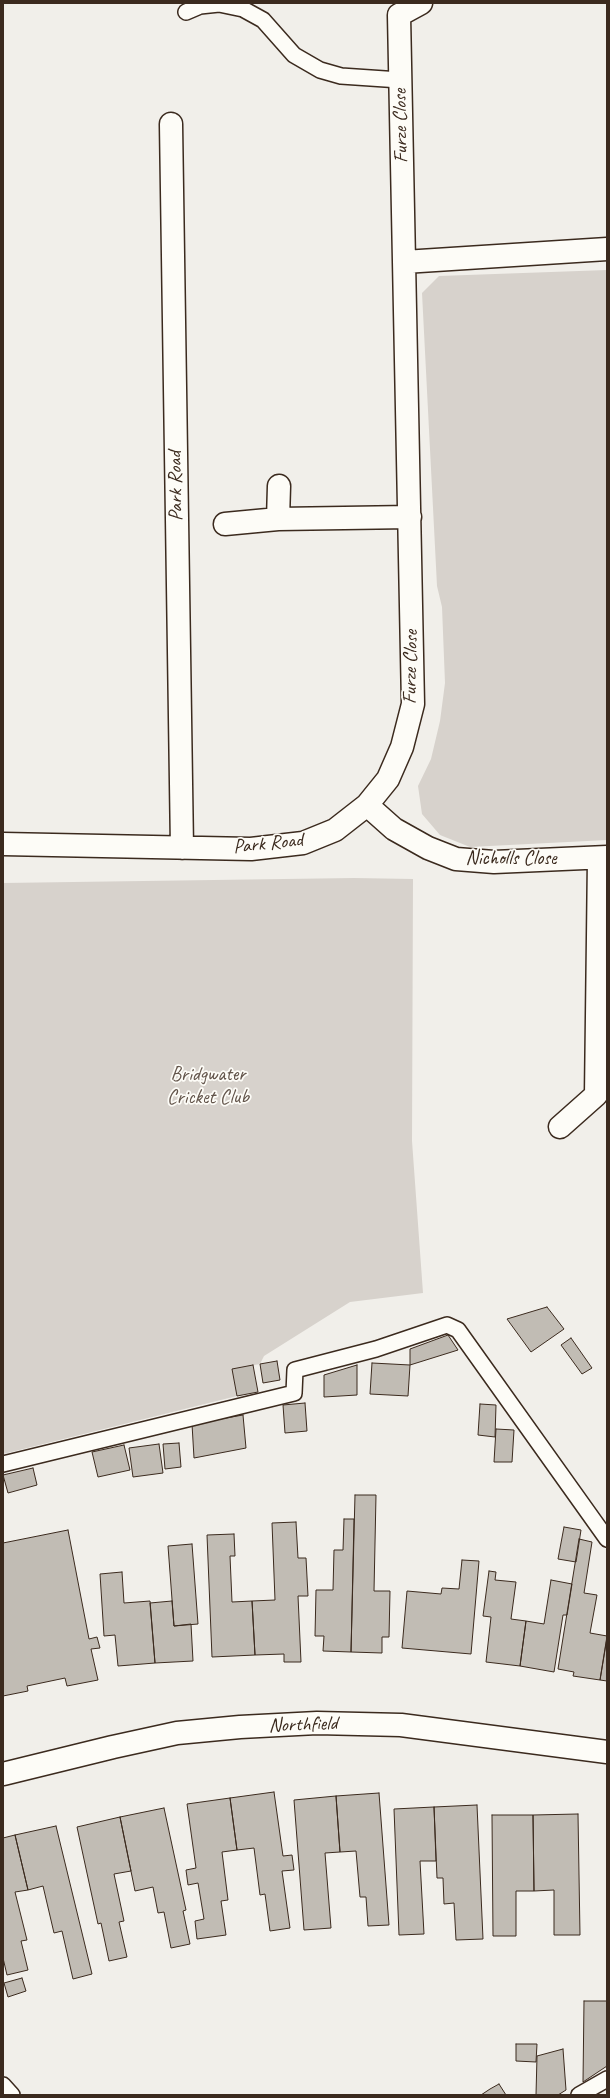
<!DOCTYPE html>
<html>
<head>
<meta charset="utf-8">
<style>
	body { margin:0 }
	#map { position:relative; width:610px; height:2098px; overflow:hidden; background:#f1efea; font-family:Caveat,sans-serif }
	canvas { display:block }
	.frame { position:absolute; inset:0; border:4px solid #3b2a1e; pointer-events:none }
</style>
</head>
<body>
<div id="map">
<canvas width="610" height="2098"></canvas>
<div class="frame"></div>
</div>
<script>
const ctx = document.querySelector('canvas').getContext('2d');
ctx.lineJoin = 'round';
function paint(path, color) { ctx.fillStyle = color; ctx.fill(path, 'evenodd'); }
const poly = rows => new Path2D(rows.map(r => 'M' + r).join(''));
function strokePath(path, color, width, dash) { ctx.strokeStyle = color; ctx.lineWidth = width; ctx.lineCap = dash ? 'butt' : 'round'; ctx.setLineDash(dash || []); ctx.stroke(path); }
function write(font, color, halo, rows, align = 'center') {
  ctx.font = font + ' Caveat,sans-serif'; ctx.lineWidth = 3.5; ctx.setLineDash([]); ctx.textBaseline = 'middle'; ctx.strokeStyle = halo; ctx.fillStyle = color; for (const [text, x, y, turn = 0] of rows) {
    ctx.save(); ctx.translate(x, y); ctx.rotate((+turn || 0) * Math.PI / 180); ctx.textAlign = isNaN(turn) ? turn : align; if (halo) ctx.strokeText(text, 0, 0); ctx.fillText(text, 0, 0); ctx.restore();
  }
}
paint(poly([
	[607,270,607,840,470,847,440,835,422,814,418,786,431,759,440,721,445,683,442,607,437,586,422,293,439,276],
	[354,878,413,879,412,1141,423,1293,350,1302,264,1356,260,1364,233,1369,237,1396,3,1454,3,883]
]), '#d7d2cc');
const building = poly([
	[547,1307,564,1329,531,1352,507,1319,547,1307],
	[448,1335,458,1350,410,1365,410,1349,448,1335],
	[571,1338,592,1368,582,1374,561,1345,571,1338],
	[277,1361,280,1380,263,1383,260,1364,277,1361],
	[372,1363,410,1365,408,1396,370,1394,372,1363],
	[253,1365,258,1392,237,1396,232,1369,253,1365],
	[357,1365,357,1395,324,1397,324,1375,357,1365],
	[305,1403,307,1431,285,1433,283,1405,305,1403],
	[480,1404,496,1405,495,1437,478,1435,480,1404],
	[243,1415,246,1448,194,1458,192,1424,243,1415],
	[496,1429,514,1430,512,1462,494,1462,496,1429],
	[179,1443,181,1467,165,1469,163,1444,179,1443],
	[159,1444,163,1473,133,1477,129,1448,159,1444],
	[124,1445,130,1470,98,1477,92,1452,124,1445],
	[33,1468,37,1485,8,1493,3,1475,33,1468],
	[355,1495,376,1495,374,1591,390,1591,389,1637,382,1637,382,1653,351,1652,355,1495],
	[344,1519,354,1519,351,1652,323,1651,324,1636,315,1636,316,1590,333,1590,334,1550,343,1550,344,1519],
	[296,1522,298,1558,306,1558,308,1596,298,1596,301,1662,284,1662,284,1654,255,1655,252,1601,275,1600,272,1523,296,1522],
	[564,1527,581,1530,576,1562,558,1559,564,1527],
	[68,1530,89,1639,97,1637,100,1648,91,1649,98,1680,67,1686,65,1678,27,1686,28,1691,3,1696,3,1543,68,1530],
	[234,1534,235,1556,230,1556,232,1602,252,1601,255,1655,212,1657,207,1535,234,1534],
	[579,1539,592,1542,584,1593,597,1595,590,1633,607,1636,600,1680,573,1676,574,1672,558,1669,579,1539],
	[192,1544,198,1624,174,1626,168,1546,192,1544],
	[462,1560,479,1561,471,1654,402,1648,407,1591,441,1594,442,1588,459,1589,462,1560],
	[489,1571,496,1572,495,1580,516,1582,511,1619,526,1621,520,1666,486,1662,491,1617,483,1616,489,1571],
	[122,1572,124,1603,150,1601,155,1663,118,1666,115,1635,104,1636,100,1574,122,1572],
	[551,1580,572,1584,567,1615,563,1615,554,1672,520,1666,526,1621,544,1624,551,1580],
	[172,1601,174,1626,191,1624,193,1661,155,1663,150,1603,172,1601],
	[607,1638,607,1681,600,1680,607,1638],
	[274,1792,283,1856,292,1855,294,1870,282,1871,290,1928,270,1931,265,1894,260,1895,254,1848,237,1850,230,1798,274,1792],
	[379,1793,389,1925,368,1926,366,1897,360,1897,356,1851,340,1852,336,1796,379,1793],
	[336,1796,340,1852,325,1853,331,1928,304,1930,294,1800,336,1796],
	[230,1798,237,1850,222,1852,228,1900,221,1901,226,1935,197,1939,195,1921,204,1919,198,1883,188,1885,186,1870,196,1868,187,1804,230,1798],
	[477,1805,483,1939,456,1940,454,1903,444,1904,443,1878,437,1878,434,1807,477,1805],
	[434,1807,436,1861,420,1861,424,1934,399,1935,394,1809,434,1807],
	[164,1808,186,1910,183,1911,190,1944,171,1948,164,1912,158,1913,153,1887,135,1891,120,1817,164,1808],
	[578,1814,580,1935,554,1935,554,1890,534,1891,533,1815,578,1814],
	[492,1815,533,1815,534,1891,516,1891,516,1936,493,1936,492,1815],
	[120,1817,131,1871,114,1874,124,1921,119,1922,127,1957,109,1961,101,1923,98,1924,77,1827,120,1817],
	[56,1826,92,1974,73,1979,62,1931,54,1933,43,1886,28,1890,15,1835,56,1826],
	[15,1835,28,1890,15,1892,27,1940,21,1941,28,1970,7,1975,3,1958,3,1838,15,1835],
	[22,1978,26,1991,8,1997,4,1983,22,1978],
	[584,2001,607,2001,607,2066,583,2082,584,2001],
	[516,2044,537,2044,536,2062,516,2061,516,2044],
	[563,2049,566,2090,558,2095,536,2095,537,2056,563,2049],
	[499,2084,506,2095,481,2095,490,2089,499,2084]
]);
paint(building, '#c1bcb4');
strokePath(building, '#3b2a1e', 1);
const service = poly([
	[186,12,200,6,219,4,243,9,263,20,294,55,320,70,341,76,400,80],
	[3,1464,294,1393,295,1370,376,1349,447,1325,458,1330,607,1539],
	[3,2085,12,2095],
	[579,2095,607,2079]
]);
const minor = poly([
	[171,124,182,848],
	[404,262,607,249],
	[278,519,279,486],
	[225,524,278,519,410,517],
	[367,805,394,829,428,848,456,859,494,862,607,857],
	[3,844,251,849,303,843,335,830,367,805,388,779,402,747,413,704,399,15,421,3],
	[560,1127,596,1095,599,858],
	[3,1774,113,1747,177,1733,240,1727,317,1723,401,1725,607,1752]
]);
strokePath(service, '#3b2a1e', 18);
strokePath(minor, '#3b2a1e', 25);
strokePath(service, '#fdfcf7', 15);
strokePath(minor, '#fdfcf7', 22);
write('20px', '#3b2a1e', '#fdfcf7', [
	["Furze Close",401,126,-91],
	["Park Road",176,486,-91],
	["Furze Close",411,667,-89],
	["Park Road",268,844,-6],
	["Nicholls Close",511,859],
	["Northfield",303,1725,-2]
]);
write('20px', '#62544a', '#fdfcf7', [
	["Bridgwater",208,1075],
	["Cricket Club",208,1098]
]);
</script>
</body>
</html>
